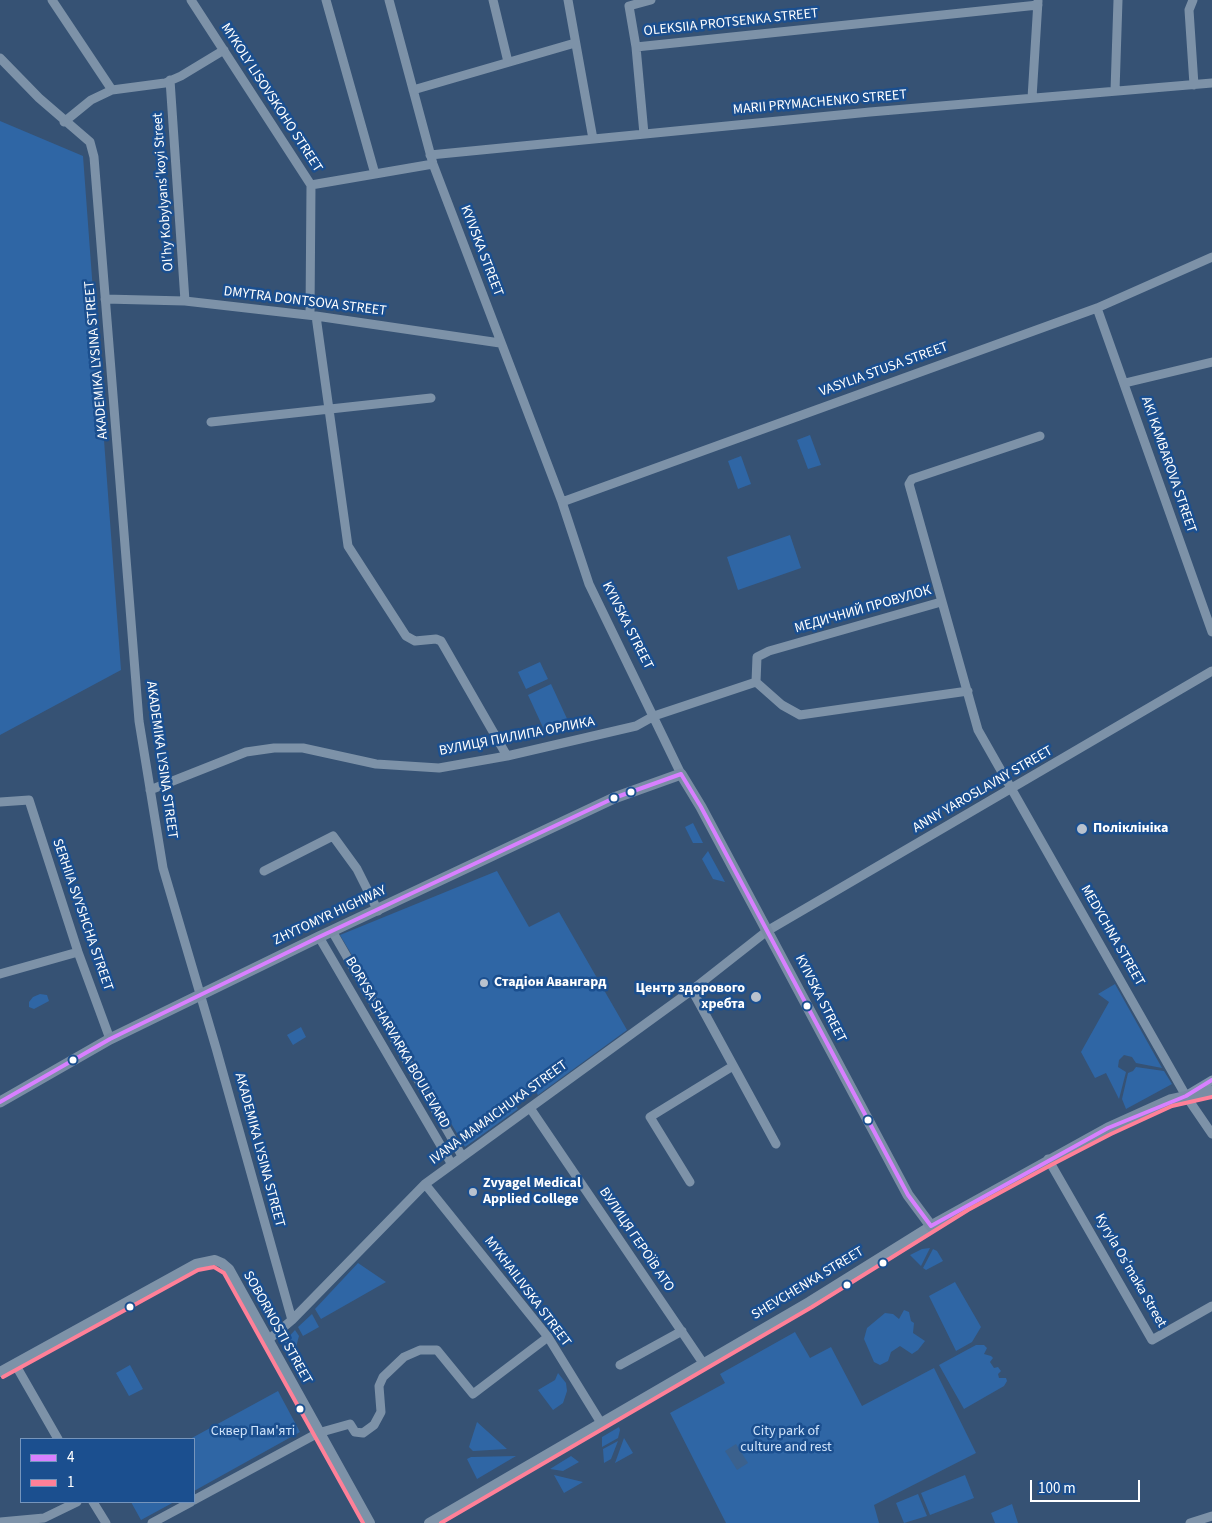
<!DOCTYPE html>
<html>
<head>
<meta charset="utf-8">
<style>
	body { margin:0 }
	#map { position:relative; width:1212px; height:1523px; overflow:hidden; background:#365274; font-family:"Source Sans 3",sans-serif }
	canvas { display:block }
	.legend { position:absolute; left:20px; top:1438px; width:175px; height:65px; box-sizing:border-box; background:#1b4f8f; border:1px solid #7695bc; margin:0; padding:6px 9px; list-style:none; font-size:15px; color:#fff }
	.legend li { display:flex; align-items:center; gap:10px; height:25px }
	.legend b { width:25px; border:1px solid #7695bc }
	.scale { position:absolute; left:1030px; top:1480px; width:110px; height:22px; box-sizing:border-box; border:2px solid #fff; border-top:0; padding-left:6px; font-size:15px; line-height:18px; white-space:nowrap; color:#fff; -webkit-text-stroke:4px #1b4f8f; paint-order:stroke }
</style>
</head>
<body>
<div id="map">
<canvas width="1212" height="1523"></canvas>
<ul class="legend">
<li><b style="height:6px;background:#d880ff"></b>4</li>
<li><b style="height:6px;background:#ff8098"></b>1</li>
</ul>
<div class="scale">100 m</div>
</div>
<script>
const ctx = document.querySelector('canvas').getContext('2d');
ctx.lineJoin = 'round';
function paint(path, color) { ctx.fillStyle = color; ctx.fill(path, 'evenodd'); }
const poly = rows => new Path2D(rows.map(r => 'M' + r).join(''));
function strokePath(path, color, width, dash) { ctx.strokeStyle = color; ctx.lineWidth = width; ctx.lineCap = dash ? 'butt' : 'round'; ctx.setLineDash(dash || []); ctx.stroke(path); }
function write(font, color, halo, rows, align = 'center') {
  ctx.font = font + ' "Source Sans 3",sans-serif'; ctx.lineWidth = 5; ctx.setLineDash([]); ctx.textBaseline = 'middle'; ctx.strokeStyle = halo; ctx.fillStyle = color; for (const [text, x, y, turn = 0] of rows) {
    ctx.save(); ctx.translate(x, y); ctx.rotate((+turn || 0) * Math.PI / 180); ctx.textAlign = isNaN(turn) ? turn : align; if (halo) ctx.strokeText(text, 0, 0); ctx.fillText(text, 0, 0); ctx.restore();
  }
}
paint(poly([
	[0,121,83,156,121,670,0,735],
	[810,435,821,465,808,469,797,440],
	[741,456,751,484,738,489,728,461],
	[790,535,801,568,738,590,727,557],
	[540,662,548,679,526,689,518,672],
	[551,684,569,723,546,734,528,695],
	[693,823,703,843,693,843,685,827],
	[708,851,725,882,713,879,702,859],
	[497,871,529,927,559,912,627,1030,538,1095,534,1089,513,1102,518,1109,465,1147,340,935],
	[1115,984,1162,1068,1136,1063,1132,1057,1124,1055,1119,1060,1118,1067,1126,1072,1119,1099,1106,1073,1095,1078,1081,1052,1109,1002,1098,994],
	[40,994,47,995,49,1001,34,1009,29,1007,29,1002,33,997],
	[301,1027,306,1037,293,1045,287,1035],
	[1136,1067,1164,1071,1172,1084,1126,1109,1122,1099,1128,1073,1133,1071],
	[930,1248,921,1266,910,1255,922,1249],
	[933,1249,937,1251,943,1261,926,1270,923,1268],
	[358,1263,386,1282,321,1319,315,1309],
	[955,1282,981,1327,972,1342,956,1351,929,1296],
	[904,1310,909,1312,911,1321,914,1323,913,1333,925,1341,918,1350,912,1354,900,1346,891,1352,888,1361,880,1365,874,1362,864,1339,867,1328,885,1313,893,1314,899,1319],
	[312,1314,319,1327,303,1336,298,1327],
	[295,1330,299,1336,293,1358,284,1342],
	[795,1332,810,1358,831,1347,862,1406,934,1368,976,1453,874,1505,879,1523,726,1523,670,1413,725,1383,720,1374],
	[976,1345,984,1345,987,1348,984,1354,991,1356,993,1358,990,1362,994,1368,998,1367,1001,1371,998,1374,999,1378,1006,1378,1007,1381,1004,1386,964,1409,939,1365],
	[130,1365,143,1389,129,1396,116,1373],
	[558,1373,566,1383,567,1391,563,1403,553,1410,538,1390,555,1380],
	[278,1391,300,1432,194,1491,194,1439,190,1439],
	[477,1422,507,1449,473,1451,469,1447],
	[619,1427,620,1430,618,1438,602,1447,602,1437],
	[624,1438,633,1453,615,1463],
	[618,1441,611,1459,604,1463,603,1449],
	[516,1456,477,1479,467,1459,471,1457],
	[571,1456,579,1462,563,1471,550,1469],
	[554,1475,583,1482,564,1493],
	[965,1475,974,1498,930,1515,921,1493],
	[918,1494,927,1516,904,1523,896,1503],
	[131,1502,174,1502,141,1520],
	[1012,1504,1018,1523,995,1523,991,1513]
]), '#2f66a5');
paint(poly([
	[736,1444,748,1463,737,1470,725,1451]
]), '#3b618d');
strokePath(poly([
	[52,0,112,90],
	[191,0,311,185],
	[326,0,375,174],
	[389,0,433,164,562,502,589,584,681,774],
	[493,0,508,62],
	[568,0,593,139],
	[1193,0,1189,10,1194,85],
	[636,47,1038,5],
	[0,58,39,98,90,142,94,157,139,721,163,868,216,1048,292,1320],
	[170,80,185,301],
	[413,90,575,43],
	[1115,91,1118,0],
	[1032,98,1038,1],
	[64,122,91,100,112,90,165,83,181,76,224,50],
	[644,134,636,47,629,6,651,0],
	[430,155,870,112,1212,83],
	[105,299,185,301,316,316,500,343],
	[1097,308,1212,632],
	[310,315,311,185,433,164],
	[316,316,348,546,406,636,415,641,436,639,441,641,507,756],
	[1125,383,1212,362],
	[211,422,431,398],
	[1040,436,912,479,909,484,978,730,1186,1096,1212,1134],
	[562,502,1097,308,1212,257],
	[941,602,769,651,757,657,756,682,782,705,800,715,968,691],
	[150,790,246,752,274,748,303,748,376,764,439,768,507,756,636,726,654,716,756,682],
	[0,802,29,800,78,952,110,1039],
	[264,871,333,836,357,869,378,911],
	[332,931,462,1156],
	[319,937,451,1163],
	[0,974,78,952],
	[692,990,776,1144],
	[1187,1095,1212,1080],
	[530,1108,703,1363],
	[1048,1159,1152,1340,1212,1306],
	[690,1182,650,1117,733,1066],
	[425,1184,548,1337,601,1423],
	[268,1340,292,1320,425,1184,692,990,767,931,1212,671],
	[15,1364,58,1439],
	[620,1365,682,1331],
	[194,1500,318,1433,350,1424,355,1432,363,1433,374,1425,381,1412,379,1386,383,1377,404,1357,420,1350,437,1350,473,1394,548,1337],
	[93,1502,106,1523],
	[0,1522,44,1518,77,1502],
	[152,1523,191,1502],
	[1190,1523,1212,1516]
]), '#7d92a8', 9);
strokePath(poly([
	[0,1372,196,1264,215,1260,222,1263,229,1269,370,1523],
	[429,1523,809,1302,931,1226]
]), '#7d92a8', 10);
strokePath(poly([
	[0,1102,110,1039,319,937,614,798,681,774,701,807,908,1195,931,1226,1108,1128,1170,1100,1212,1091]
]), '#798da4', 11);
strokePath(poly([
	[681,774,701,807,908,1195,931,1226],
	[0,1102,110,1039,319,937,614,798,681,774],
	[931,1226,1108,1128,1186,1096,1212,1080]
]), '#d880ff', 4);
strokePath(poly([
	[3,1377,198,1270,214,1267,224,1273,363,1523],
	[441,1523,812,1307,968,1210,1051,1165,1111,1134,1172,1106,1212,1097]
]), '#ff8098', 4);
for (const [x, y, r, color] of [
	[631,792,4.5,"#fff"],
	[614,798,4.5,"#fff"],
	[1082,829,6,"#b9c2ce"],
	[484,983,5,"#b9c2ce"],
	[756,997,6,"#b9c2ce"],
	[807,1006,4.5,"#fff"],
	[73,1060,4.5,"#fff"],
	[868,1120,4.5,"#fff"],
	[473,1192,5,"#b9c2ce"],
	[883,1263,4.5,"#fff"],
	[847,1285,4.5,"#fff"],
	[130,1307,4.5,"#fff"],
	[300,1409,4.5,"#fff"]
]) { const dot = new Path2D(); dot.arc(x, y, r, 0, 2 * Math.PI); ctx.fillStyle = color; ctx.fill(dot); strokePath(dot, '#1b4f8f', 2); }
write('14px', '#fff', '#1b4f8f', [
	["OLEKSIIA PROTSENKA STREET",731,23,-6],
	["MYKOLY LISOVSKOHO STREET",271,98,57],
	["MARII PRYMACHENKO STREET",820,103,-5],
	["Olʹhy Kobylyansʹkoyi Street",164,192,-94],
	["KYIVSKA STREET",481,251,69],
	["DMYTRA DONTSOVA STREET",305,302,7],
	["AKADEMIKA LYSINA STREET",97,360,-95],
	["VASYLIA STUSA STREET",884,370,-20],
	["AKI KAMBAROVA STREET",1168,465,71],
	["МЕДИЧНИЙ ПРОВУЛОК",863,610,-16],
	["KYIVSKA STREET",627,626,63],
	["ВУЛИЦЯ ПИЛИПА ОРЛИКА",517,737,-11],
	["AKADEMIKA LYSINA STREET",161,760,82],
	["ANNY YAROSLAVNY STREET",983,790,-30],
	["SERHIIA SVYSHCHA STREET",82,915,71],
	["ZHYTOMYR HIGHWAY",330,916,-25],
	["MEDYCHNA STREET",1112,936,60],
	["KYIVSKA STREET",820,999,63],
	["BORYSA SHARVARKA BOULEVARD",397,1043,60],
	["IVANA MAMAICHUKA STREET",499,1113,-36],
	["AKADEMIKA LYSINA STREET",259,1150,75],
	["ВУЛИЦЯ ГЕРОЇВ АТО",636,1240,56],
	["Kyryla Osʹmaka Street",1130,1271,60],
	["SHEVCHENKA STREET",808,1284,-31],
	["MYKHAILIVSKA STREET",527,1292,53],
	["SOBORNOSTI STREET",277,1328,61]
]);
write('bold 14px', '#fff', '#1b4f8f', [
	["Поліклініка",1093,829],
	["Стадіон Авангард",494,983],
	["Центр здорового",745,989,"right"],
	["хребта",745,1005,"right"],
	["Zvyagel Medical",483,1184],
	["Applied College",483,1200]
], 'left');
write('14px', '#cfe3fa', '#1b4f8f', [
	["Сквер Пам'яті",253,1432],
	["City park of",786,1432],
	["culture and rest",786,1448]
]);
</script>
</body>
</html>
